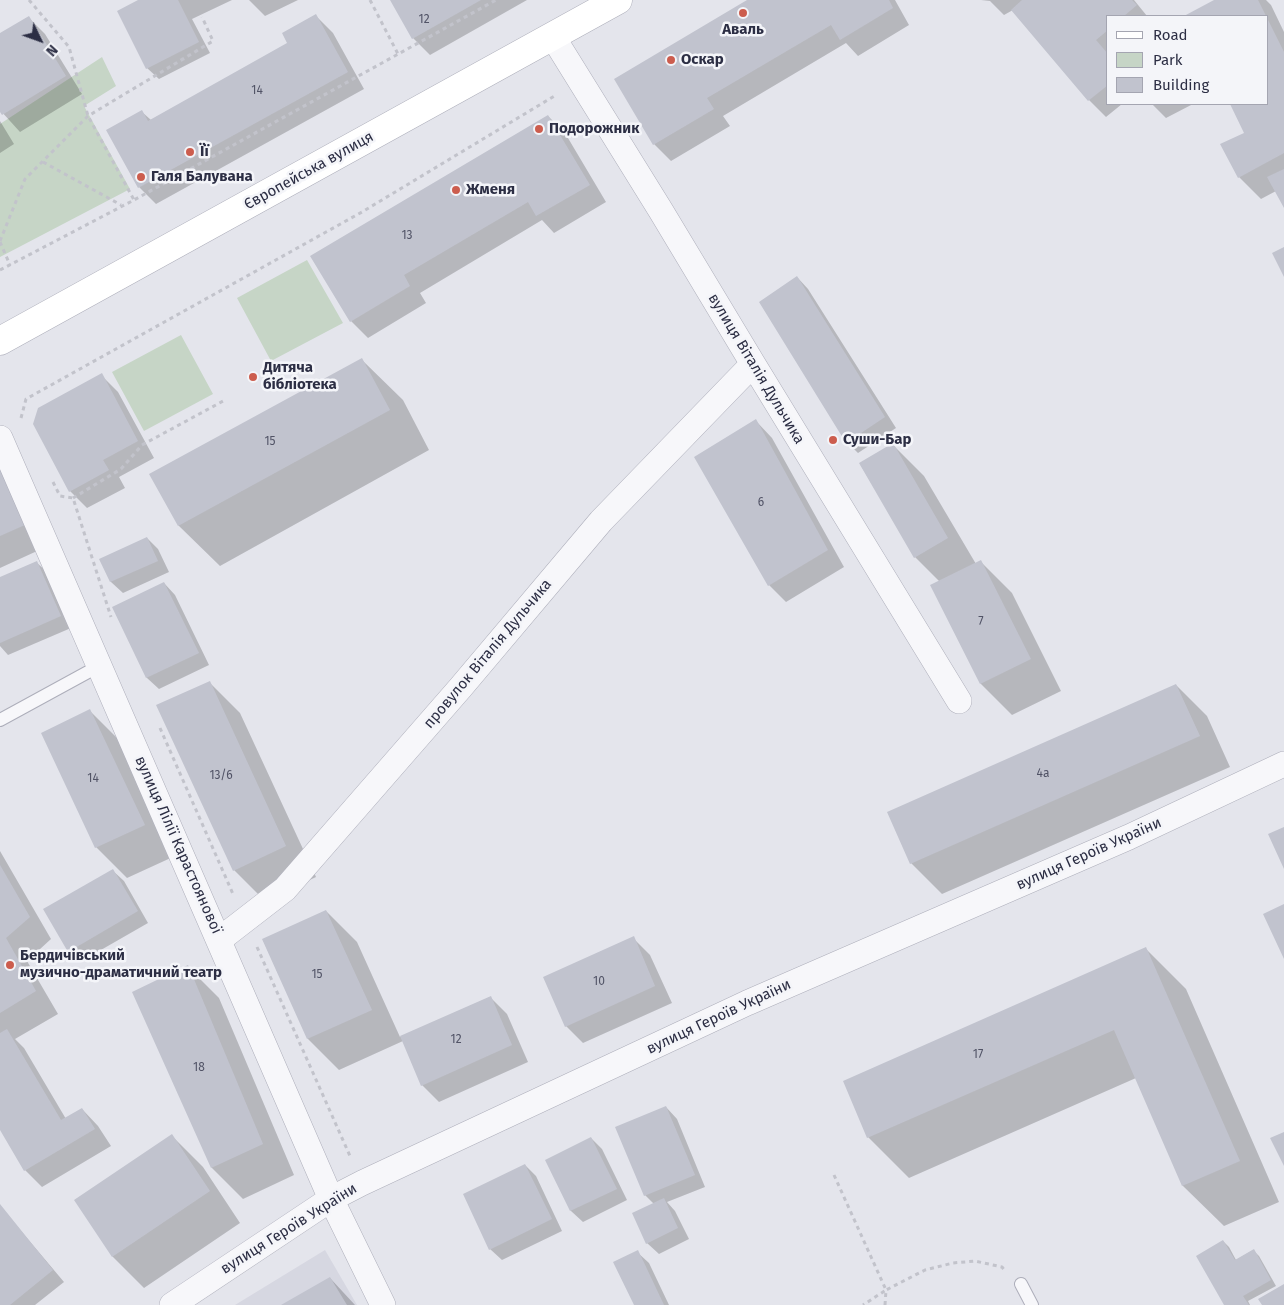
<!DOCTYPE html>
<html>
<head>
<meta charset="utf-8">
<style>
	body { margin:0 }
	#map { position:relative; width:1284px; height:1305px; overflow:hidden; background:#e4e5ec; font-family:"Fira Sans",sans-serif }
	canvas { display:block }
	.legend { position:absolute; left:1106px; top:15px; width:162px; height:90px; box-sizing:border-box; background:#f4f5f9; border:1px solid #a4a5b1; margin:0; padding:6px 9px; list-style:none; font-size:15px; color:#2c2e44 }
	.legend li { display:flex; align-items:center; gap:10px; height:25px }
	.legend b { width:25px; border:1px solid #a4a5b1 }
	.north { position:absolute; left:15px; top:15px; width:50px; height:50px; -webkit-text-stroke:4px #f4f5f9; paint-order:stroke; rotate:132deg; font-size:14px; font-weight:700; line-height:20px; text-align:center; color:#2c2e44 }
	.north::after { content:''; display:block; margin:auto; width:18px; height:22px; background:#2c2e44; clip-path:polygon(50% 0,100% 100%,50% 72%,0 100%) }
</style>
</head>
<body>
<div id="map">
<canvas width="1284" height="1305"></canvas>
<ul class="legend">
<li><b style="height:6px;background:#fff"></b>Road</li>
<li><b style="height:14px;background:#c6d5c6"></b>Park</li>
<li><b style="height:14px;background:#c1c3ce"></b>Building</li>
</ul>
<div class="north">N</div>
</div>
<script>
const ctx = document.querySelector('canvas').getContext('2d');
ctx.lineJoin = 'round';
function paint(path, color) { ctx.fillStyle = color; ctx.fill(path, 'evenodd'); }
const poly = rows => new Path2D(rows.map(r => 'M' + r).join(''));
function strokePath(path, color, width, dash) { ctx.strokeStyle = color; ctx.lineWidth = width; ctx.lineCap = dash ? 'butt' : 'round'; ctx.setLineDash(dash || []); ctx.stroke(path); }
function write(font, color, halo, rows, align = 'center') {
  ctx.font = font + ' "Fira Sans",sans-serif'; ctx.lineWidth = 5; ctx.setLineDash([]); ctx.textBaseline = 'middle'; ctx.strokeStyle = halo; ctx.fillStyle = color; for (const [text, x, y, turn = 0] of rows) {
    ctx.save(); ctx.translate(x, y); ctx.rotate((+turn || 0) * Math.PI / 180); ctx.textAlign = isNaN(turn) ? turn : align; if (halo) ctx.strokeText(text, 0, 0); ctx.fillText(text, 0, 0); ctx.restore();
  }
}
paint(poly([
	[325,1250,357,1305,235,1305]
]), '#d6d7e1');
paint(poly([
	[102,57,116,86,84,106,130,189,0,257,0,124],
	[307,260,343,323,271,361,237,298],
	[181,335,213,394,144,431,112,372]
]), '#c6d5c6');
paint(poly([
	[140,0,232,0,192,19,210,53,159,79,147,68],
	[249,0,298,0,265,16],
	[392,0,527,0,430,55,413,38],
	[749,0,895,0,909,25,858,56,846,43,723,116,730,126,671,161,654,144],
	[981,0,1134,0,1147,16,1108,16,1108,104,1122,104,1106,117,1089,100,1013,10,1004,15,990,1],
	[1217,0,1266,0,1271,5,1284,32,1284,205,1276,191,1261,199,1239,177,1246,134,1231,104,1268,104,1268,16,1187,16],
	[316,16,333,33,364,89,156,204,139,187,142,112,151,120,289,43],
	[28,17,45,34,82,94,20,132,0,110,0,35],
	[1152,104,1193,104,1166,118],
	[548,116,565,133,606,202,554,233,542,220,420,293,426,303,368,338,351,321],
	[0,121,14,144,0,153],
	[797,277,808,289,896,428,858,453,847,442],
	[362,360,403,400,429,450,220,566,179,526,151,475],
	[101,375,118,392,154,458,119,477,125,488,87,508,70,491],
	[756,421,772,438,844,567,786,602,769,585,696,457],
	[893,445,924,476,976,564,981,562,1012,593,1061,691,1012,715,981,684,940,582,915,557,860,464],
	[0,468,48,546,0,568],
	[147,538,158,549,169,572,123,593,111,582,101,559],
	[36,562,48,573,71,628,8,655,0,646,0,578],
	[164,583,175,595,209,665,159,689,147,678,114,608],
	[209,682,240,713,316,877,265,901,234,870],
	[1176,685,1207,716,1230,767,942,894,911,863],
	[90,711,121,742,175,856,127,878,96,847],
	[0,851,51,939,27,961,58,1014,15,1039,24,1048,66,1119,82,1109,98,1126,111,1146,42,1187,25,1170,0,1127],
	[112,870,124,881,148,923,80,962,69,951],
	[326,911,357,942,400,1037,490,997,507,1014,528,1062,439,1102,422,1085,403,1041,339,1070,308,1039,263,940],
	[633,938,650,955,672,1003,583,1043,566,1026],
	[1146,949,1186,989,1279,1202,1224,1226,1183,1186,1136,1078,909,1178,868,1137],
	[188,967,219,998,294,1175,243,1199,212,1168,134,993],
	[666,1107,677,1119,705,1187,667,1202,675,1211,689,1239,659,1254,647,1243,654,1204,645,1195],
	[172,1136,203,1167,240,1223,144,1288,113,1257,75,1200],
	[591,1138,602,1149,627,1200,583,1222,571,1211,547,1161],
	[525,1165,536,1176,562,1231,502,1260,490,1249],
	[0,1206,64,1282,35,1305,0,1305],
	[1223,1241,1229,1247,1236,1260,1253,1250,1259,1256,1276,1286,1248,1301,1250,1305,1225,1305],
	[637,1252,649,1263,669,1305,635,1305],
	[330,1278,355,1305,283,1305]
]), '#0003');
paint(poly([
	[138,0,178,0,199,42,146,69,117,11],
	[390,0,481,0,412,39],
	[747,0,889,0,893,8,840,40,831,25,707,98,714,109,653,145,614,79],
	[1022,0,1132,0,1137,5,1124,16,1108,16,1108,30,1096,40,1108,54,1108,85,1088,101,1011,10],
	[1214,0,1258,0,1266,16,1184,16],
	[316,14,348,72,138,188,106,130,142,110,148,121,287,43,282,33],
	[29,16,66,76,2,115,0,112,0,33],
	[1268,20,1284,52,1284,153,1238,178,1220,144,1244,133,1230,104,1268,104],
	[548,115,590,185,536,216,528,202,404,275,410,286,350,322,310,256],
	[1284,169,1284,208,1267,177],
	[1284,247,1284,277,1272,253],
	[797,276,885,417,846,443,759,302],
	[362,358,390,410,178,526,149,474],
	[102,373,138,441,103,460,109,470,69,492,33,424,38,408],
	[756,419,828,550,768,586,694,457],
	[893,443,948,538,914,558,859,463],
	[0,463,27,524,0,536],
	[147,537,158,561,110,582,99,559],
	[981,560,1031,659,980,684,930,585],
	[37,561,61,616,0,643,0,577],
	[164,582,199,653,146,678,112,607],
	[210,681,286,846,233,871,156,705],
	[1176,684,1200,736,910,864,887,812],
	[90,709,145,825,95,848,41,733],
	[1284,827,1284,869,1268,834],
	[0,865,30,917,6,938,36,991,0,1013],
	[113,869,138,911,68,952,43,909],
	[1284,904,1284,959,1263,914],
	[326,910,372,1010,307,1039,262,939],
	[634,936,655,986,565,1027,543,977],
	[1146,947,1240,1161,1182,1186,1114,1030,867,1138,843,1081],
	[188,965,263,1144,211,1168,132,992],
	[491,996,512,1045,421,1086,400,1036],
	[7,1029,61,1120,82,1108,95,1129,24,1171,0,1130,0,1033],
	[666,1106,695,1175,644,1196,615,1127],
	[1284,1132,1284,1166,1270,1138],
	[172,1134,210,1191,112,1257,74,1200],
	[591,1137,617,1189,570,1211,545,1160],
	[525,1164,552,1219,489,1250,463,1194],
	[664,1198,678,1228,646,1244,632,1213],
	[0,1204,53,1270,10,1305,0,1305],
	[1223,1240,1235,1260,1254,1249,1271,1280,1243,1296,1249,1305,1224,1305,1196,1256],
	[638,1250,664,1305,634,1305,613,1262],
	[330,1277,347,1305,281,1305],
	[1284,1284,1284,1305,1262,1305,1258,1299]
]), '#c1c3ce');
const lane = poly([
	[0,720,99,666],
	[1021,1284,1032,1305]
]);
const street = poly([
	[553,37,661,211,753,364,959,701],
	[0,438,331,1199,383,1305],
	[219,940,285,889,461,687,601,521,753,364],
	[172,1305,331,1199,362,1183,747,1003,1129,837,1284,764]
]);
const secondary = poly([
	[0,341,618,0]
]);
strokePath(lane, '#adaeba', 14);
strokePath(street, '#adaeba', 26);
strokePath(secondary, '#adaeba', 29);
strokePath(poly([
	[29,0,69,47,88,116,134,200],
	[370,0,398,54],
	[43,162,121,205],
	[0,241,25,179,88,116,213,41,202,17],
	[0,242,10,265],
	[0,270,134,200,496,0],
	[21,418,26,399,362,212,556,95],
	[53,482,60,496,73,498,111,617],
	[73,498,121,469,142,445,225,400],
	[160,728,233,894],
	[257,947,350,1156],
	[834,1175,886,1290,863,1305],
	[885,1305,886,1290,925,1270,953,1263,975,1261,1002,1267,1005,1271]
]), '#c2c3cb', 3, [4, 4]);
strokePath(lane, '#f7f7fa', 12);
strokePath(street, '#f7f7fa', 25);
strokePath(secondary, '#fff', 28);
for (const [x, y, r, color] of [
	[743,13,5,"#cc5d4e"],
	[671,60,5,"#cc5d4e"],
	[539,129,5,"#cc5d4e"],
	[190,152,5,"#cc5d4e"],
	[141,177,5,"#cc5d4e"],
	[456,190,5,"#cc5d4e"],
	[253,377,5,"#cc5d4e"],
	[833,440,5,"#cc5d4e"],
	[10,965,5,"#cc5d4e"]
]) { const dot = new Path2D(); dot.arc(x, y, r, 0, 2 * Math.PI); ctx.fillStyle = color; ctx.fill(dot); strokePath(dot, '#f4f5f9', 2); }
write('12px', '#515366', null, [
	["12",424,20],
	["14",257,91],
	["13",407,236],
	["15",270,442],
	["6",761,503],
	["7",981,622],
	["4а",1043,774],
	["13/6",221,776],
	["14",93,779],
	["15",317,975],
	["10",599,982],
	["12",456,1040],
	["17",978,1055],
	["18",199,1068]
]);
write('bold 15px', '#2c2e44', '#f4f5f9', [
	["Аваль",743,30,"center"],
	["Оскар",681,60],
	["Подорожник",549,129],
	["Її",200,152],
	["Галя Балувана",151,177],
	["Жменя",466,190],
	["Дитяча",263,368],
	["бібліотека",263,385],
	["Суши-Бар",843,440],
	["Бердичівський",20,956],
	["музично-драматичний театр",20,973]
], 'left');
write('15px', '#2c2e44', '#f4f5f9', [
	["Європейська вулиця",309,171,-29],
	["вулиця Віталія Дульчика",756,369,59],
	["провулок Віталія Дульчика",488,654,-50],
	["вулиця Лілії Карастоянової",178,845,66],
	["вулиця Героїв України",1089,854,-24],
	["вулиця Героїв України",719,1017,-25],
	["вулиця Героїв України",289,1229,-32]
]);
</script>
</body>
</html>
